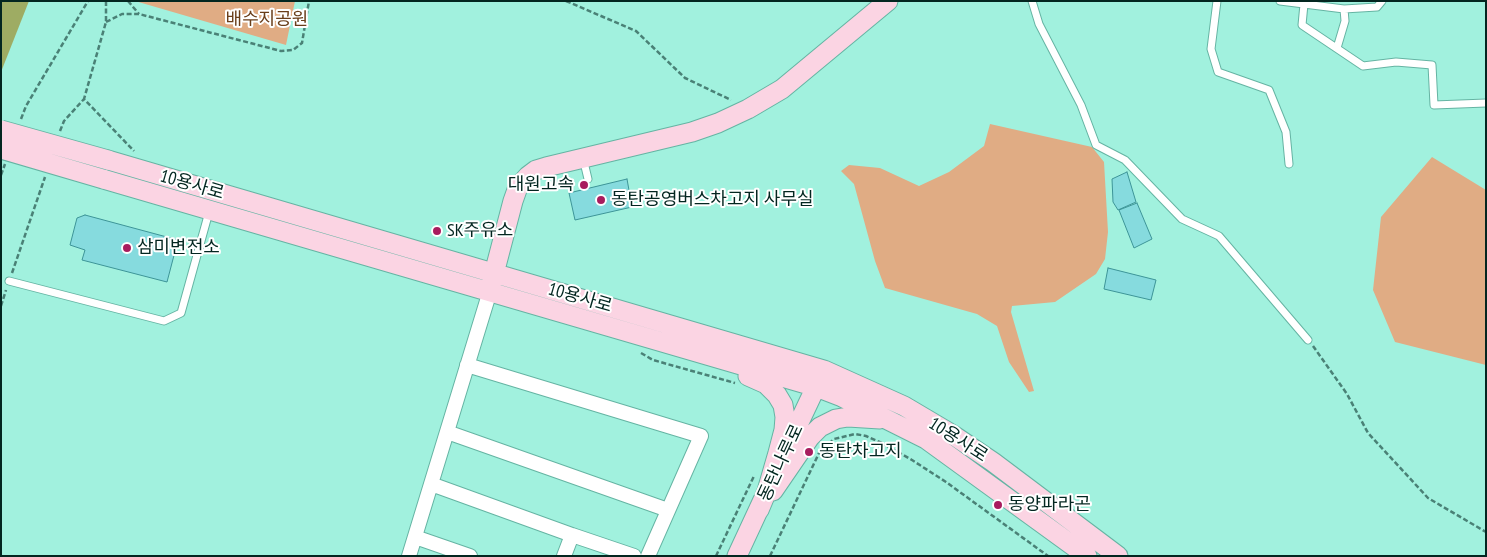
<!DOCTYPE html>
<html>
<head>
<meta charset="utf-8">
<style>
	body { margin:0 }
	#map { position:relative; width:1487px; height:557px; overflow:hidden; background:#a1f1de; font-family:"PT Sans Narrow",sans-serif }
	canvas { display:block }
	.frame { position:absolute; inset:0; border:2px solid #032620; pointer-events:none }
</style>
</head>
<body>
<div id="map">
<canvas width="1487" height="557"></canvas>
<div class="frame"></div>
</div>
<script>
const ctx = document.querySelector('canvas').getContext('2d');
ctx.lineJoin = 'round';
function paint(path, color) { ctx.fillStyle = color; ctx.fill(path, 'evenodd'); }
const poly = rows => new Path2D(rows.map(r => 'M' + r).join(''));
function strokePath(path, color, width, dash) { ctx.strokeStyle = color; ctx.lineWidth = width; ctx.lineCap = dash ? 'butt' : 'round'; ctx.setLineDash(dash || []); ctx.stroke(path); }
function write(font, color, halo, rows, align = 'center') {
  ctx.font = font + ' "PT Sans Narrow","Noto Sans KR",sans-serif'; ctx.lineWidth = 4; ctx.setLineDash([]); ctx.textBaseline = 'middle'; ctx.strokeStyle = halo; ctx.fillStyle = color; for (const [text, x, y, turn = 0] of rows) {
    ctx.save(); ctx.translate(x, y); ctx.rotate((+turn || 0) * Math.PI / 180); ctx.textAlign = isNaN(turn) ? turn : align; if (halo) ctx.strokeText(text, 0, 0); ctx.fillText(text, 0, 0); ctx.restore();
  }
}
paint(poly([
	[135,1,295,1,286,45],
	[990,124,1092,147,1104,162,1108,232,1105,259,1096,274,1055,302,1012,306,1011,312,1034,391,1029,392,1009,362,997,326,977,314,885,288,875,261,854,184,841,171,849,165,880,168,919,186,949,172,984,146],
	[1432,157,1486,190,1486,365,1395,342,1373,290,1381,217]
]), '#e0ac84');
paint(poly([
	[1,1,29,1,1,72]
]), '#9eac63');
const building = poly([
	[1127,172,1136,202,1118,210,1113,202,1112,179,1127,172],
	[627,179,632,207,575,220,569,193,627,179],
	[1137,203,1152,239,1134,248,1119,210,1137,203],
	[85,215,178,240,167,282,82,260,85,250,70,245,77,218,85,215],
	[1108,268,1156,280,1151,300,1104,289,1108,268]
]);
paint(building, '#86dbde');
strokePath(building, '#3d9497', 1);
const lane = poly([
	[1032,1,1039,24,1081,105,1096,145,1125,160,1182,219,1219,236,1308,340],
	[1217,1,1211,49,1218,72,1269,90,1286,132,1289,164],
	[1280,1,1304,4,1302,25,1363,66,1396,62,1432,65,1434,105,1486,103],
	[1304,4,1344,9,1377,7,1382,1],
	[1337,48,1345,21,1344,9],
	[583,158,588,179],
	[9,281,164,321,181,313,209,212]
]);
const street = poly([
	[467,365,701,436,648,556],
	[447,432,668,510],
	[431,484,572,535,564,556],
	[572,535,634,556],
	[415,537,470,556],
	[409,556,490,291]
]);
const secondary = poly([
	[108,160,824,370,904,406,953,435,993,462,1118,556],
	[103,179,816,387,842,397,926,439,1087,556],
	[491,285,513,201,518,187,528,176,536,170,546,167,692,132,718,123,748,109,782,89,888,1],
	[748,376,766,384,777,395,783,405,785,417,784,430,778,453,767,491,759,510],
	[787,448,821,376],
	[773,491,810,437,820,427,836,419,848,417,880,419],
	[737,556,763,500]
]);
strokePath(lane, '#65b4a3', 9);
strokePath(street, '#65b4a3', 16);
strokePath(secondary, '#65b4a3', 21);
strokePath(poly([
	[106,1,106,22,84,99,134,151],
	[128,1,139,14],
	[566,1,636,31,685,78,731,100],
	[106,22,122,14,139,14,281,51,293,50,302,43,309,1],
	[21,119,26,106,88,1],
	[60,131,64,121,84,99],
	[1,175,5,164],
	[12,273,45,177],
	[1,306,6,290],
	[1313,346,1347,394,1368,433,1428,498,1486,532],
	[641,353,653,360,735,383],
	[716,556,754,476],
	[770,556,819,453,834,439,855,434,866,436,882,443,912,460,946,482,1048,556]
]), '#4a8176', 2.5, [5, 2.5]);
strokePath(lane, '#fff', 7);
strokePath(street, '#fff', 14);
strokePath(secondary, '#fbd4e3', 19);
const secondaryBridge = poly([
	[1,130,108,160],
	[1,149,103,179]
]);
strokePath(secondaryBridge, '#65b4a3', 21, []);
strokePath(secondaryBridge, '#fbd4e3', 19);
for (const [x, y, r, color] of [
	[584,185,5,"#a81c5e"],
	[601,200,5,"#a81c5e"],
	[437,231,5,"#a81c5e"],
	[127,248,5,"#a81c5e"],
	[809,452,5,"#a81c5e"],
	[998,505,5,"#a81c5e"]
]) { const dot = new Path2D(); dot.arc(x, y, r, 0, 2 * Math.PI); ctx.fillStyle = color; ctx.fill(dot); strokePath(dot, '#fff', 2); }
write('18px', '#693e1a', '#fff', [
	["배수지공원",267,20]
]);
write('18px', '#032620', '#fff', [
	["10용사로",192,185,16],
	["10용사로",580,298,16],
	["10용사로",958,440,33],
	["동탄나루로",781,463,-65]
]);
write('18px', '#032620', '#fff', [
	["대원고속",574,185,"right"],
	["동탄공영버스차고지 사무실",611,200],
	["SK주유소",447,231],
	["삼미변전소",137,248],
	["동탄차고지",819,452],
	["동양파라곤",1008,505]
], 'left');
</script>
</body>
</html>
